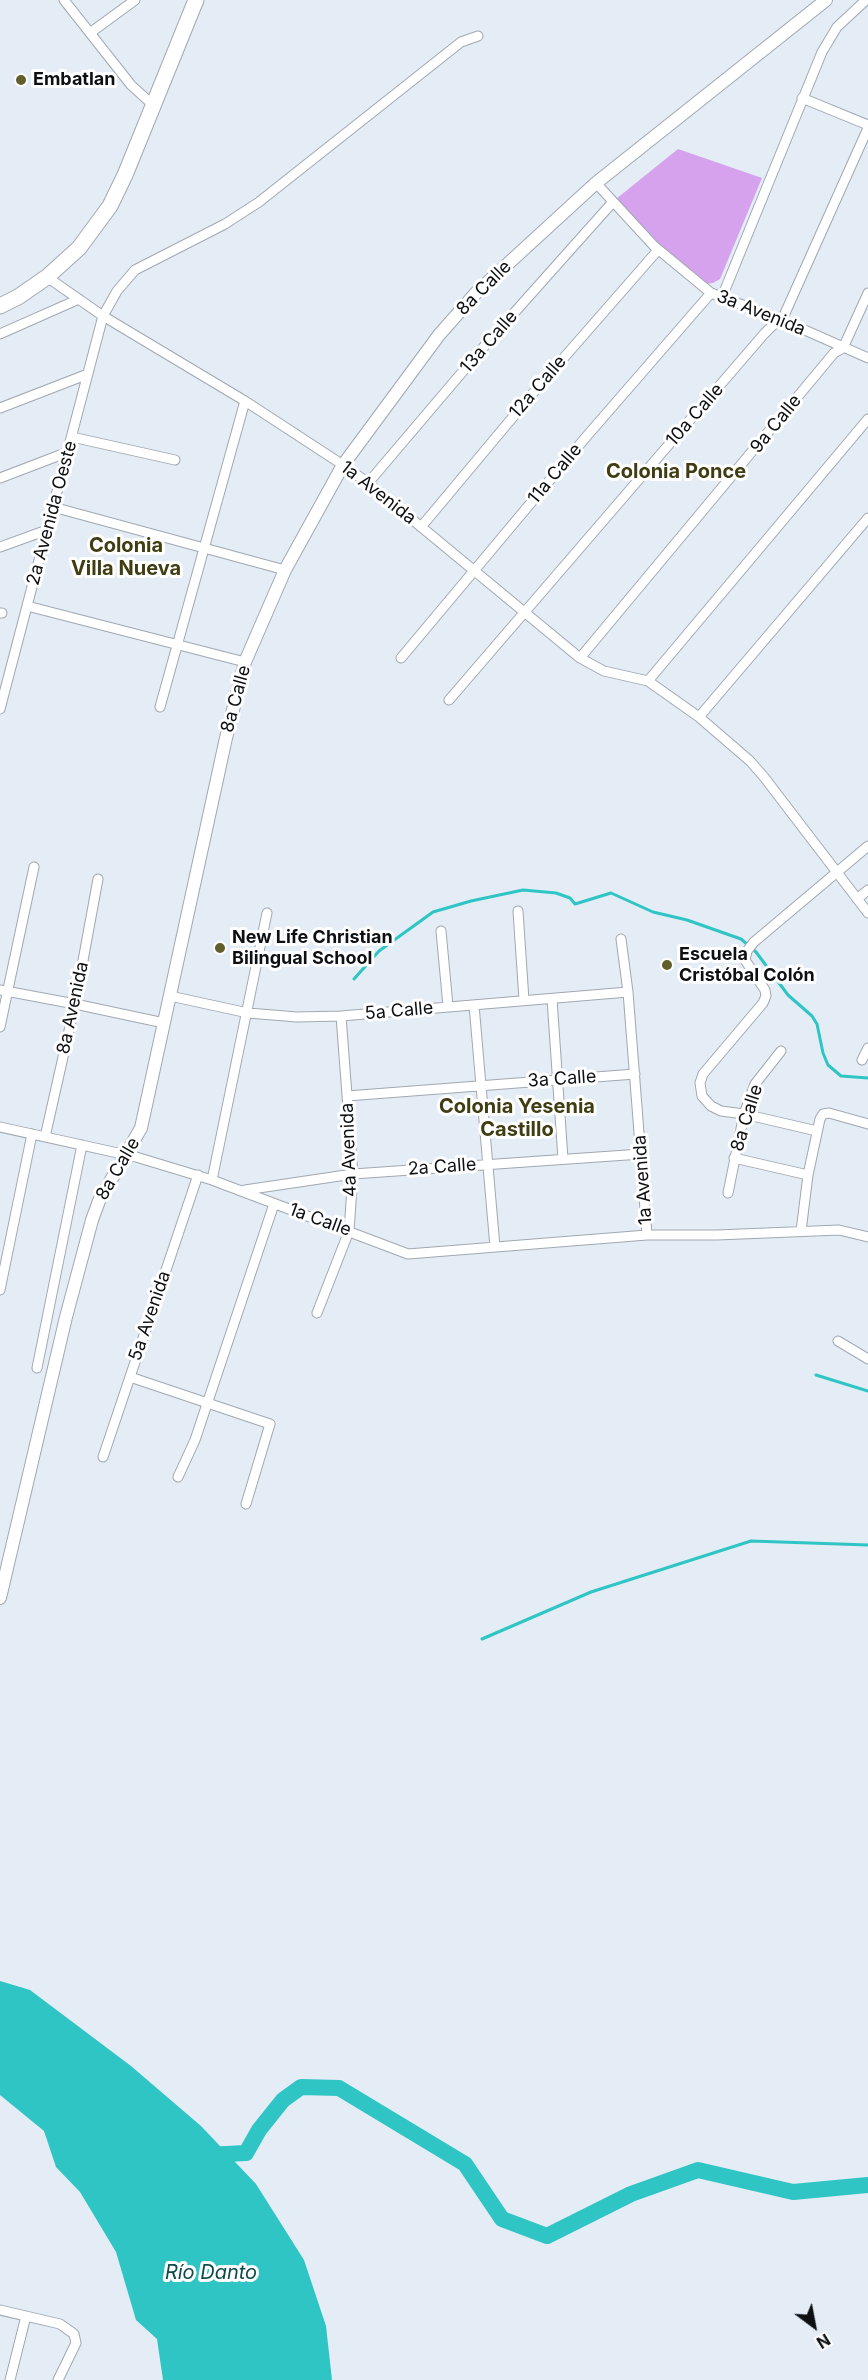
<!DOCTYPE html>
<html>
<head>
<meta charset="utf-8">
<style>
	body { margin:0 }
	#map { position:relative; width:868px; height:2380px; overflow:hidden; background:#e4ecf6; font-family:Inter,sans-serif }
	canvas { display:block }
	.north { position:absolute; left:784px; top:2296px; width:60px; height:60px; -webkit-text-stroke:4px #fff; paint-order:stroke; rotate:148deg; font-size:16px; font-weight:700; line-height:24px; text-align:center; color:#0d0f12 }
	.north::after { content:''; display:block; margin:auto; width:21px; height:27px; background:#0d0f12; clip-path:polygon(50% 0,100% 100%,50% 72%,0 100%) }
</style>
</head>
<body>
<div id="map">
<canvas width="868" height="2380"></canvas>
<div class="north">N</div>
</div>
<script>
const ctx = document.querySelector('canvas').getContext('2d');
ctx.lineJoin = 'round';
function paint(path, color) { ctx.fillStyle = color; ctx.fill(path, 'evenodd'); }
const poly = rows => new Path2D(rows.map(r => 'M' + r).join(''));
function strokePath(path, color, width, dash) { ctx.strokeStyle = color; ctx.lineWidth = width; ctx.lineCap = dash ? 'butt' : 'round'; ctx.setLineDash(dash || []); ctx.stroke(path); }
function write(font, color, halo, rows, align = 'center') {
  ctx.font = font + ' Inter,sans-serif'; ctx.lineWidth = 6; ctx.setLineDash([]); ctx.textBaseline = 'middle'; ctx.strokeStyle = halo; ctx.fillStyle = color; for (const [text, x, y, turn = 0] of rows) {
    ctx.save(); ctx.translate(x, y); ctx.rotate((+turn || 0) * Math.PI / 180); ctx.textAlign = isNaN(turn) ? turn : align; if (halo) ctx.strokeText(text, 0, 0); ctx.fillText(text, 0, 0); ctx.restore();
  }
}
paint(poly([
	[678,149,762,178,720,279,713,283,705,284,662,247,616,199]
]), '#d6a2ee');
paint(poly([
	[0,1981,30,1990,131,2066,201,2126,256,2184,304,2260,326,2326,332,2380,163,2380,157,2339,136,2320,116,2252,80,2192,56,2167,44,2131,0,2095]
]), '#2ec5c4');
strokePath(poly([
	[354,979,379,951,433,912,471,901,523,890,556,893,570,898,575,904,611,893,653,912,687,920,741,939,756,952,788,995,812,1016,817,1024,823,1053,828,1065,841,1076,868,1078],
	[816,1375,868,1391],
	[482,1639,591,1592,751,1541,868,1545]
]), '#2ec5c4', 3);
strokePath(poly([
	[207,2155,246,2153,259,2130,283,2100,301,2087,339,2088,465,2164,502,2219,547,2236,631,2194,698,2170,793,2192,868,2185]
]), '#2ec5c4', 16);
const minor = poly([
	[64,0,131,85,153,105],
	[90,33,135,0],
	[802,98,868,125],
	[596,183,654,246,711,293,782,320,868,358],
	[47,277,103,316,245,401,343,465,368,483,580,658,604,671,648,681,699,717,750,761,764,777,868,913],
	[722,297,822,52,837,27,866,0],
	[0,334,79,299],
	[0,408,88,374],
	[72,437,175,460],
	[0,478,68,452],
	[368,483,481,350,612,203],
	[53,507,285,570],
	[421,527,533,393,658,250],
	[0,547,47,530],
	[27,606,245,662],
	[0,613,2,613],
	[401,658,586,437,711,293],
	[580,658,834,353,843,348,868,293],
	[648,681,868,419],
	[449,700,764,334,773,325,782,320,868,128],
	[160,707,245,401],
	[0,709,103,316,117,291,135,270,225,224,259,202,461,42,478,36],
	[699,717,868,518],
	[857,899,868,890],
	[518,911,524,1000],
	[441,931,448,1006],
	[621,939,628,992,647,1235],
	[0,990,75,1004,164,1023],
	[170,996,248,1013,297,1017,341,1016,628,992],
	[552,999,563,1159],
	[474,1005,495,1247],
	[0,1027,34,867],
	[862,1060,868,1048],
	[347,1096,635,1074],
	[0,1127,136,1157,212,1180,408,1254,647,1235,717,1235,839,1230,868,1237],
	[817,1131,744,1114,721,1111,711,1106,702,1096,700,1083,703,1074,763,1003,766,996,765,990,745,960,747,951,754,942,868,846],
	[45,1137,75,1004,98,879],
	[734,1158,808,1175],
	[212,1180,267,913],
	[245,1190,353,1174,641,1154],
	[728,1193,744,1114,755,1084,781,1051],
	[801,1231,808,1175,820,1119,823,1114,829,1113,868,1124],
	[0,1290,32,1134],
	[317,1313,349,1231,353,1174,341,1016],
	[838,1341,868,1359],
	[37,1368,82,1145],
	[130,1377,270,1424,246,1504],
	[103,1457,198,1175],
	[178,1477,195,1440,274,1204],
	[0,2310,60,2324,74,2334,76,2343,58,2380],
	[10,2380,26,2316]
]);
const tertiary = poly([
	[0,1598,66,1317,92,1220,99,1201,141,1128,226,738,245,662,285,570,343,465,439,335,476,293,596,183,826,0]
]);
const primary = poly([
	[0,306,18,297,47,277,79,248,110,206,125,175,196,0]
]);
strokePath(minor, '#a0a8b1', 11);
strokePath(tertiary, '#a0a8b1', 14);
strokePath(primary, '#a0a8b1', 17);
strokePath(minor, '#fff', 9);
strokePath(tertiary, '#fff', 12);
strokePath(primary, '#fff', 15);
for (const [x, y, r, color] of [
	[21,80,6,"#625e2b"],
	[220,948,6,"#625e2b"],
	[667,965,6,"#625e2b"]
]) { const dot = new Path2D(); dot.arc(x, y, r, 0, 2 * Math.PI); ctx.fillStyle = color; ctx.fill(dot); strokePath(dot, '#fff', 2); }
write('bold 18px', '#0d0f12', '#fff', [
	["Embatlan",33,80],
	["New Life Christian",232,938],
	["Bilingual School",232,959],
	["Escuela",679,955],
	["Cristóbal Colón",679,976]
], 'left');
write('18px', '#0d0f12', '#fff', [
	["8a Calle",484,288,-45],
	["3a Avenida",761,313,22],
	["13a Calle",489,342,-49],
	["12a Calle",538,387,-49],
	["10a Calle",695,415,-49],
	["9a Calle",776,424,-51],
	["11a Calle",555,474,-50],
	["1a Avenida",378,493,38],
	["2a Avenida Oeste",52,513,-75],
	["8a Calle",236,699,-75],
	["8a Avenida",73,1008,-78],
	["5a Calle",399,1011,-5],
	["3a Calle",562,1079,-4],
	["8a Calle",747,1118,-73],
	["4a Avenida",349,1150,-92],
	["2a Calle",442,1167,-4],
	["8a Calle",118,1169,-60],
	["1a Avenida",643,1180,-94],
	["1a Calle",320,1220,20],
	["5a Avenida",150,1316,-71]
]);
write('bold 20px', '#403d13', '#fff', [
	["Colonia Ponce",676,472],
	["Colonia",126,546],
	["Villa Nueva",126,569],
	["Colonia Yesenia",517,1107],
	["Castillo",517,1130]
]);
write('italic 20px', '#0e4c4c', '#fff', [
	["Río Danto",211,2273]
]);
</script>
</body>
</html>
